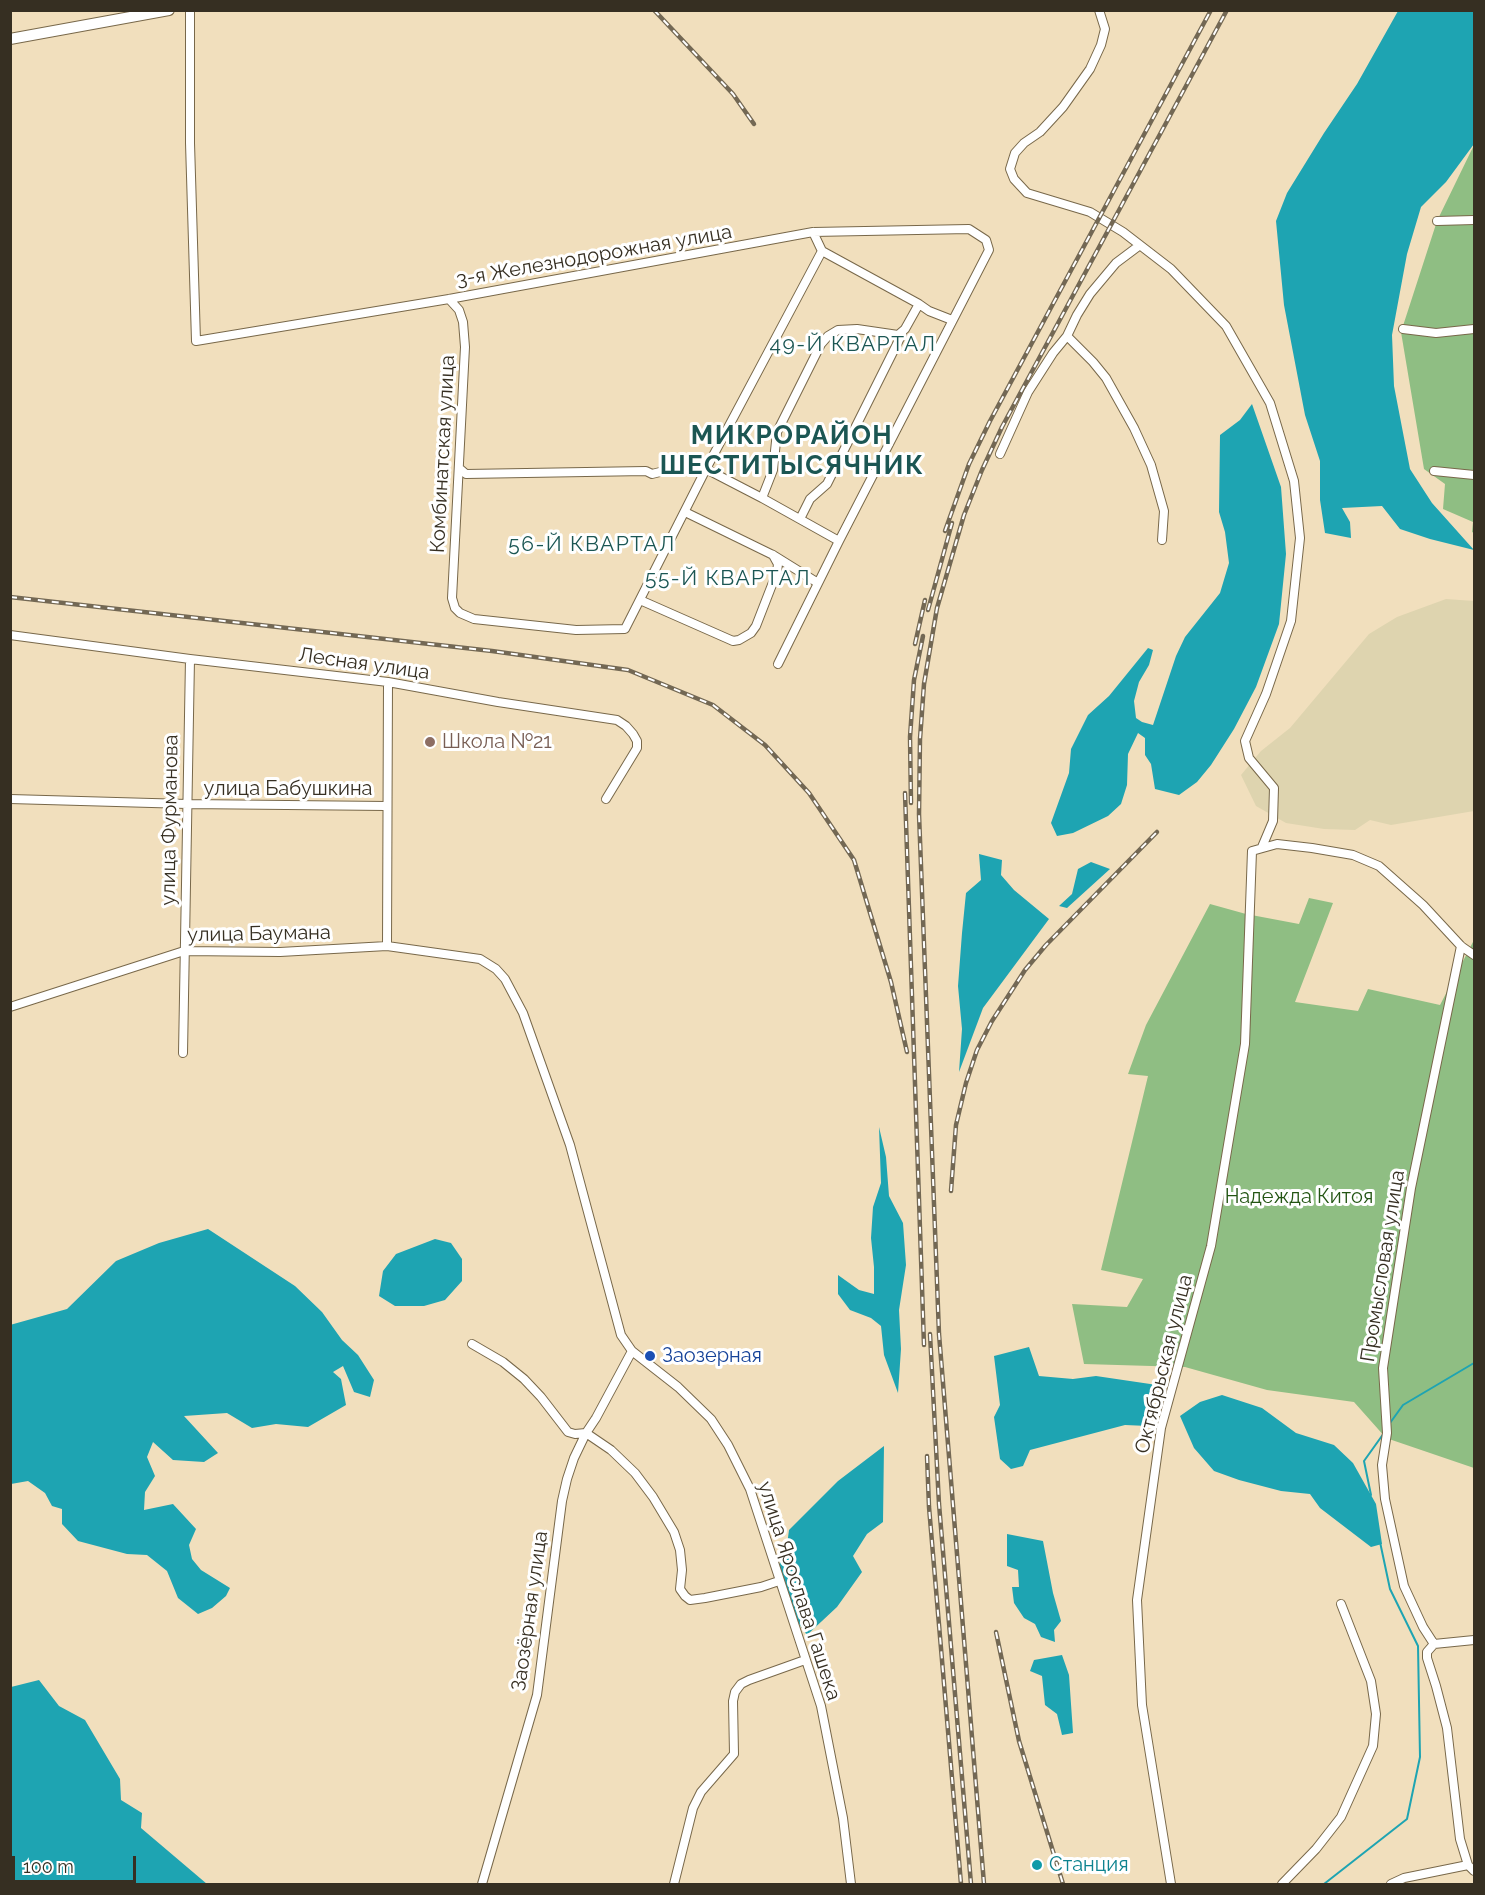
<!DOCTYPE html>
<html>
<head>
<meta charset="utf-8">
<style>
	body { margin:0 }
	#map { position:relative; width:1485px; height:1895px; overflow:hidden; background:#f1dfbd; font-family:Raleway,sans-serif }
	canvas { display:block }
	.frame { position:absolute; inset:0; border:12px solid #362f22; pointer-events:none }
	.scale { position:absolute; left:12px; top:1856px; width:124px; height:27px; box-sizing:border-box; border:3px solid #362f22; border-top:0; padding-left:8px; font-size:18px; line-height:21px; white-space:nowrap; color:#362f22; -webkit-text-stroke:4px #fff; paint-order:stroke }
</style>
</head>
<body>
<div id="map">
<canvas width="1485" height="1895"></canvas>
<div class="frame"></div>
<div class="scale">100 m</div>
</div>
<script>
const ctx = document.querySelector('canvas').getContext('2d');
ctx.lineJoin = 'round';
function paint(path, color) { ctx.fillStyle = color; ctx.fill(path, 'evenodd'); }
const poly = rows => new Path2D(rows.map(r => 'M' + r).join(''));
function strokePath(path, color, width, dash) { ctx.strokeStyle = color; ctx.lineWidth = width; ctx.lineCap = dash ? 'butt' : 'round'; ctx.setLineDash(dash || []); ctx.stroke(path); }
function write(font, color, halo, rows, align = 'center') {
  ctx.font = font + ' Raleway,sans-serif'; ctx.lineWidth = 6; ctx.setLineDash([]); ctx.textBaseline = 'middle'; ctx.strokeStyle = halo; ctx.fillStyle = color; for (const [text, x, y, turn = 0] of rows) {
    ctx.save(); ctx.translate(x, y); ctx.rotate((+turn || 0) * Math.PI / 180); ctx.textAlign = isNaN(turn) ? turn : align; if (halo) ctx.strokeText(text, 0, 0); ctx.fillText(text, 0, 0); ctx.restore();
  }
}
paint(poly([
	[1474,145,1474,533,1472,532,1473,522,1443,509,1445,484,1424,469,1401,332,1437,221],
	[1309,898,1333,903,1295,1002,1358,1011,1368,989,1440,1005,1474,940,1474,1468,1386,1438,1354,1402,1267,1390,1185,1367,1084,1364,1072,1304,1127,1307,1143,1279,1101,1270,1148,1076,1128,1074,1146,1025,1210,904,1246,914,1299,924]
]), '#8fbe83');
paint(poly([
	[1446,599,1474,601,1474,811,1391,825,1370,820,1355,830,1324,829,1286,823,1256,806,1241,775,1261,751,1290,728,1369,634,1397,617]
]), '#ded4af');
paint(poly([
	[1398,11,1474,11,1474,144,1446,182,1421,207,1407,254,1392,335,1394,386,1410,469,1432,503,1474,550,1430,539,1400,529,1382,506,1342,508,1350,522,1351,538,1325,533,1320,500,1320,461,1305,415,1284,305,1276,221,1287,193,1324,133,1357,84],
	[1252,404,1281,487,1286,554,1279,624,1256,687,1234,729,1211,765,1197,782,1179,795,1155,789,1151,764,1145,755,1145,738,1138,733,1128,754,1127,785,1121,804,1108,816,1073,833,1057,836,1051,823,1069,773,1071,749,1088,715,1109,696,1148,648,1153,650,1149,665,1139,682,1134,701,1136,718,1142,722,1153,725,1176,656,1185,637,1220,593,1229,563,1225,532,1219,512,1220,435,1240,420],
	[979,854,1002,860,1001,875,1014,890,1049,919,983,1008,959,1072,962,1029,958,986,962,933,966,893,981,880],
	[1091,862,1110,869,1067,908,1059,906,1072,894,1078,869],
	[879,1127,886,1157,889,1196,903,1223,906,1265,899,1310,901,1349,898,1393,884,1355,881,1326,871,1318,850,1310,838,1294,838,1275,859,1290,874,1294,874,1267,871,1238,873,1207,881,1183],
	[208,1229,295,1286,322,1312,342,1340,358,1355,374,1380,370,1397,354,1392,343,1366,333,1372,341,1379,346,1405,308,1427,276,1424,252,1428,227,1413,184,1416,218,1453,204,1462,173,1460,153,1442,147,1457,155,1476,145,1492,144,1510,173,1504,196,1529,189,1545,192,1559,201,1570,230,1588,226,1596,212,1608,198,1614,178,1598,167,1571,147,1555,127,1554,78,1541,62,1524,62,1509,52,1506,45,1493,28,1481,11,1484,10,1325,67,1309,116,1261,159,1243],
	[435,1239,451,1243,462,1259,462,1281,445,1300,424,1306,395,1306,379,1296,383,1271,396,1254],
	[1029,1347,1039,1376,1073,1379,1096,1376,1157,1385,1148,1426,1125,1425,1030,1450,1023,1466,1011,1469,1000,1459,994,1417,1000,1405,994,1356],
	[1222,1395,1262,1408,1296,1433,1334,1445,1353,1463,1376,1504,1382,1544,1371,1547,1320,1508,1310,1494,1281,1491,1239,1480,1214,1471,1194,1448,1180,1416,1200,1402],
	[884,1446,883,1522,867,1534,853,1556,862,1572,837,1607,807,1635,794,1617,778,1566,786,1553,789,1530,838,1481],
	[1007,1534,1043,1541,1053,1593,1061,1621,1054,1630,1055,1642,1041,1637,1035,1624,1024,1618,1014,1603,1012,1587,1019,1587,1018,1570,1007,1566],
	[1062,1655,1069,1675,1073,1733,1062,1735,1057,1714,1045,1705,1042,1676,1030,1671,1034,1660],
	[39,1680,59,1706,85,1720,120,1779,121,1800,142,1813,141,1828,207,1884,11,1884,11,1687]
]), '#1ea4b2');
strokePath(poly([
	[1390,1423,1403,1405,1474,1363],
	[1371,1495,1364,1461,1384,1433],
	[1324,1884,1407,1819,1420,1757,1418,1646,1390,1589,1380,1542]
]), '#1ea4b2', 2);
const minor = poly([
	[190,10,190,143,196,341,449,299,813,232,969,229,986,240,989,250,839,541,778,664],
	[1099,10,1105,29,1101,45,1090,69,1063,107,1040,132,1024,143,1015,153,1010,169,1014,179,1027,193,1090,212,1123,232,1171,269,1226,326,1270,403,1294,481,1300,538,1291,621,1266,694,1245,741,1249,758,1274,788,1273,821,1262,847],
	[1437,221,1474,220],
	[1140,245,1116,263,1090,294,1077,315,1067,336,1093,362,1106,378,1134,428,1151,465,1164,511,1162,540],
	[822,251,919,304,929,311,952,320],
	[449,299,459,310,463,322,465,347,452,598,455,608,460,613,474,619,576,630,625,629,706,469,822,251,813,232],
	[1403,329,1436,333,1474,329],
	[1000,454,1028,392,1053,353,1067,336],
	[459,468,466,474,646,471,652,474,688,465,706,469,762,498,839,541],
	[1434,471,1474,475],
	[762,498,773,470,777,432,821,344,828,336,838,330,857,329,898,335,905,329,919,304],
	[685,512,773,555,818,583],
	[800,519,810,499,827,484,902,334],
	[640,600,733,641,739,640,751,633,756,626,777,572,778,564,773,555],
	[10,635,190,659,388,682,498,702,617,720,626,726,633,734,637,741,637,748,606,799],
	[10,799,187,804,386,806],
	[387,946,388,682],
	[1461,946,1411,1188,1383,1368,1387,1433,1382,1465,1385,1499,1404,1586,1423,1627,1434,1644,1427,1652,1427,1658,1436,1686,1447,1728,1460,1839,1468,1865],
	[10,1007,184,951,280,952,387,946,480,959,496,969,505,979,523,1013,570,1145,621,1335,632,1351,678,1387,711,1419,728,1445,750,1489,821,1706,843,1818,851,1884],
	[183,1053,190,659],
	[472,1344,503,1362,524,1379,541,1397,568,1432,575,1434,586,1433,611,1450,635,1473,653,1497,674,1532,680,1550,682,1570,680,1589,685,1596,690,1600,705,1598,761,1587,779,1581],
	[1434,1644,1474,1640],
	[482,1884,537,1695,562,1501,567,1479,574,1458,586,1433,596,1418,632,1351],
	[674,1884,693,1808,701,1792,734,1754,733,1701,735,1692,741,1684,749,1680,805,1660],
	[1171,1884,1142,1705,1137,1600,1161,1428,1211,1246,1245,1044,1252,851,1277,844,1312,848,1353,855,1379,866,1423,905,1461,946,1474,955],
	[1282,1884,1316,1849,1341,1817,1373,1746,1376,1714,1371,1681,1341,1604],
	[1391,1884,1404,1878,1468,1865,1474,1871]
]);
const tertiary = poly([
	[10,39,169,10]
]);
strokePath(minor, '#78684a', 10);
strokePath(tertiary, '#78684a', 12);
strokePath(minor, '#fff', 8);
strokePath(tertiary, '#fff', 10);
const rail = poly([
	[654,10,733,94,754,124],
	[945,531,969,464,990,421,1211,10],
	[10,597,492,651,628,670,713,705,765,745,809,793,854,860,891,982,907,1052],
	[928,610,952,523],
	[915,644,925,600],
	[905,793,924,1345],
	[911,803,910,737,914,680,923,636],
	[951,1191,956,1125,966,1083,977,1050,992,1021,1025,970,1046,945,1157,832],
	[930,1334,939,1504,971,1884],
	[927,1456,929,1507,961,1884],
	[996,1632,1019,1741,1063,1884],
	[984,1884,939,1334,919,814,920,739,924,684,937,608,964,515,982,470,1002,427,1227,10]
]);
strokePath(rail, '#736854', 4.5);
strokePath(rail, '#fff', 2, [7]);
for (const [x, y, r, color] of [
	[430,742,6,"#8d6e63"],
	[650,1356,6,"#1a4fb4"],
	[1037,1865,6,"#0f9aa8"]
]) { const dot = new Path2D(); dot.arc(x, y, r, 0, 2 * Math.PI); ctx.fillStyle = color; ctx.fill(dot); strokePath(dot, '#fff', 2); }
write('20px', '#362f22', '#fff', [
	["3-я Железнодорожная улица",594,256,-10],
	["Комбинатская улица",443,454,-87],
	["Лесная улица",364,664,8],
	["улица Бабушкина",288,789],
	["улица Фурманова",170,820,-89],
	["улица Баумана",259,934,-1],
	["Промысловая улица",1383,1266,-81],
	["Октябрьская улица",1164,1364,-76],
	["улица Ярослава Гашека",799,1591,72],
	["Заозёрная улица",530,1611,-82]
]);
write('20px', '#785e54', '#fff', [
	["Школа №21",442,742]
], 'left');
write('20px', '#235513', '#fff', [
	["Надежда Китоя",1299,1197]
]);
write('20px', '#164399', '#fff', [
	["Заозерная",662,1356]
], 'left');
write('20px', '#0d838f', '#fff', [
	["Станция",1049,1865]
], 'left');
ctx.letterSpacing = '1.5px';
write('21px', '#1b5653', '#fff', [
	["49-Й КВАРТАЛ",853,345],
	["56-Й КВАРТАЛ",592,545],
	["55-Й КВАРТАЛ",728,579]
]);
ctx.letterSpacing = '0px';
ctx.letterSpacing = '1.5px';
write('bold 26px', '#1b5653', '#fff', [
	["МИКРОРАЙОН",792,436],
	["ШЕСТИТЫСЯЧНИК",792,466]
]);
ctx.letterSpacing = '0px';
</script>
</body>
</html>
